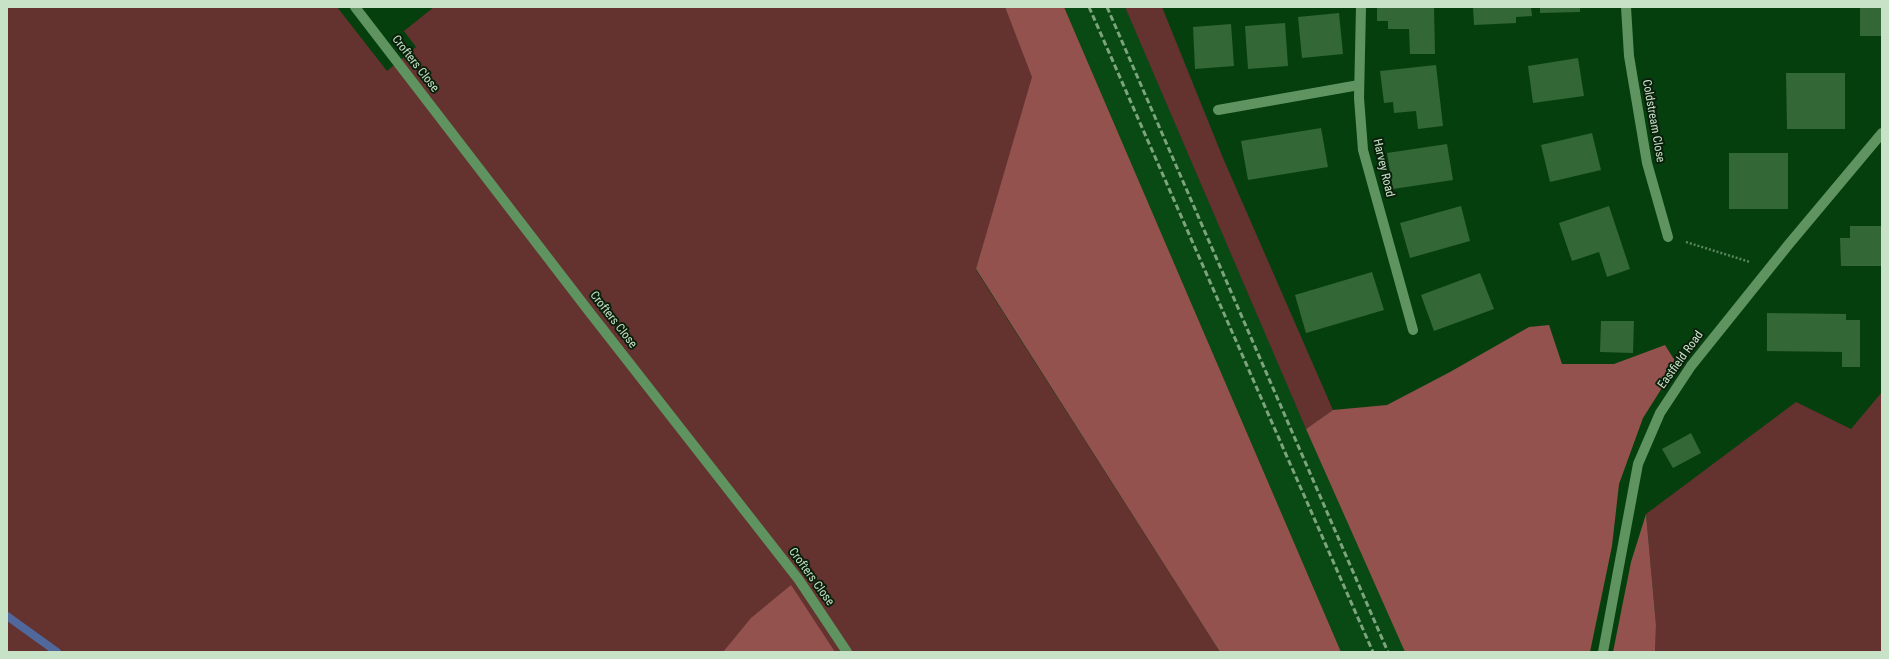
<!DOCTYPE html>
<html>
<head>
<meta charset="utf-8">
<style>
	body { margin:0 }
	#map { position:relative; width:1889px; height:659px; overflow:hidden; background:#063f0e; font-family:"Roboto Condensed",sans-serif }
	canvas { display:block }
	.frame { position:absolute; inset:0; border:8px solid #c7e2c6; pointer-events:none }
</style>
</head>
<body>
<div id="map">
<canvas width="1889" height="659"></canvas>
<div class="frame"></div>
</div>
<script>
const ctx = document.querySelector('canvas').getContext('2d');
ctx.lineJoin = 'round';
function paint(path, color) { ctx.fillStyle = color; ctx.fill(path, 'evenodd'); }
const poly = rows => new Path2D(rows.map(r => 'M' + r).join(''));
function strokePath(path, color, width, dash) { ctx.strokeStyle = color; ctx.lineWidth = width; ctx.lineCap = dash ? 'butt' : 'round'; ctx.setLineDash(dash || []); ctx.stroke(path); }
function write(font, color, halo, rows, align = 'center') {
  ctx.font = font + ' "Roboto Condensed",sans-serif'; ctx.lineWidth = 4; ctx.setLineDash([]); ctx.textBaseline = 'middle'; ctx.strokeStyle = halo; ctx.fillStyle = color; for (const [text, x, y, turn = 0] of rows) {
    ctx.save(); ctx.translate(x, y); ctx.rotate((+turn || 0) * Math.PI / 180); ctx.textAlign = isNaN(turn) ? turn : align; if (halo) ctx.strokeText(text, 0, 0); ctx.fillText(text, 0, 0); ctx.restore();
  }
}
paint(poly([
	[1064,7,1125,7,1306,429,1405,652,1341,652]
]), '#094a14');
paint(poly([
	[7,7,337,7,387,71,416,47,404,31,434,7,1005,7,1033,77,976,270,1220,652,7,652],
	[1125,7,1162,7,1223,158,1333,410,1306,429],
	[1882,392,1882,652,1655,652,1656,625,1646,514,1796,402,1851,429]
]), '#64322f');
paint(poly([
	[1005,7,1064,7,1341,652,1220,652,976,269,1032,77],
	[1549,325,1562,364,1614,364,1665,345,1677,364,1643,418,1619,484,1612,546,1590,652,1405,652,1306,429,1333,410,1387,405,1450,372,1529,327],
	[1646,514,1656,625,1655,652,1613,652,1631,562],
	[791,585,835,652,723,652,751,618]
]), '#93524e');
strokePath(poly([
	[7,616,57,652]
]), '#50689c', 8);
paint(poly([
	[1377,7,1434,7,1435,54,1410,54,1409,29,1388,29,1388,21,1377,21],
	[1473,7,1531,7,1532,16,1516,17,1516,23,1474,25],
	[1540,7,1580,7,1580,12,1540,13],
	[1860,7,1882,7,1882,36,1860,36],
	[1339,13,1343,54,1302,58,1298,17],
	[1285,23,1288,66,1248,69,1245,26],
	[1231,24,1234,66,1195,69,1193,27],
	[1578,58,1584,96,1533,103,1528,66],
	[1436,65,1443,126,1418,129,1416,111,1394,113,1393,102,1384,103,1380,71],
	[1786,73,1845,73,1845,129,1787,129],
	[1321,128,1328,167,1248,180,1241,141],
	[1592,133,1601,170,1550,182,1541,145],
	[1447,144,1453,180,1393,189,1387,153],
	[1729,153,1788,153,1788,209,1729,209],
	[1461,206,1470,241,1410,258,1400,223],
	[1609,206,1630,269,1607,277,1599,252,1572,261,1559,223],
	[1850,226,1882,226,1882,266,1841,266,1840,238,1850,238],
	[1372,272,1384,310,1306,333,1295,295],
	[1480,273,1494,309,1434,331,1421,295],
	[1767,313,1846,314,1846,320,1860,320,1860,367,1842,367,1842,352,1767,351],
	[1601,321,1634,321,1633,353,1600,352],
	[1691,433,1701,453,1673,468,1662,449]
]), '#336735');
strokePath(poly([
	[1686,242,1750,262]
]), '#58855d', 2.5, [2, 2]);
strokePath(poly([
	[355,7,591,314,799,580,847,652],
	[1361,7,1359,98,1363,150,1413,330],
	[1626,7,1629,56,1647,163,1668,237],
	[1218,110,1359,85],
	[1603,652,1638,464,1660,413,1691,366,1789,244,1882,133]
]), '#5f9460', 10);
strokePath(poly([
	[1089,7,1373,652],
	[1107,7,1388,652]
]), '#7da37f', 3, [6, 3]);
write('12px', '#c7e2c6', '#0b200c', [
	["Crofters Close",415,64,52],
	["Coldstream Close",1653,121,80],
	["Harvey Road",1383,168,77],
	["Crofters Close",613,320,52],
	["Eastfield Road",1681,360,-54],
	["Crofters Close",811,577,54]
]);
</script>
</body>
</html>
